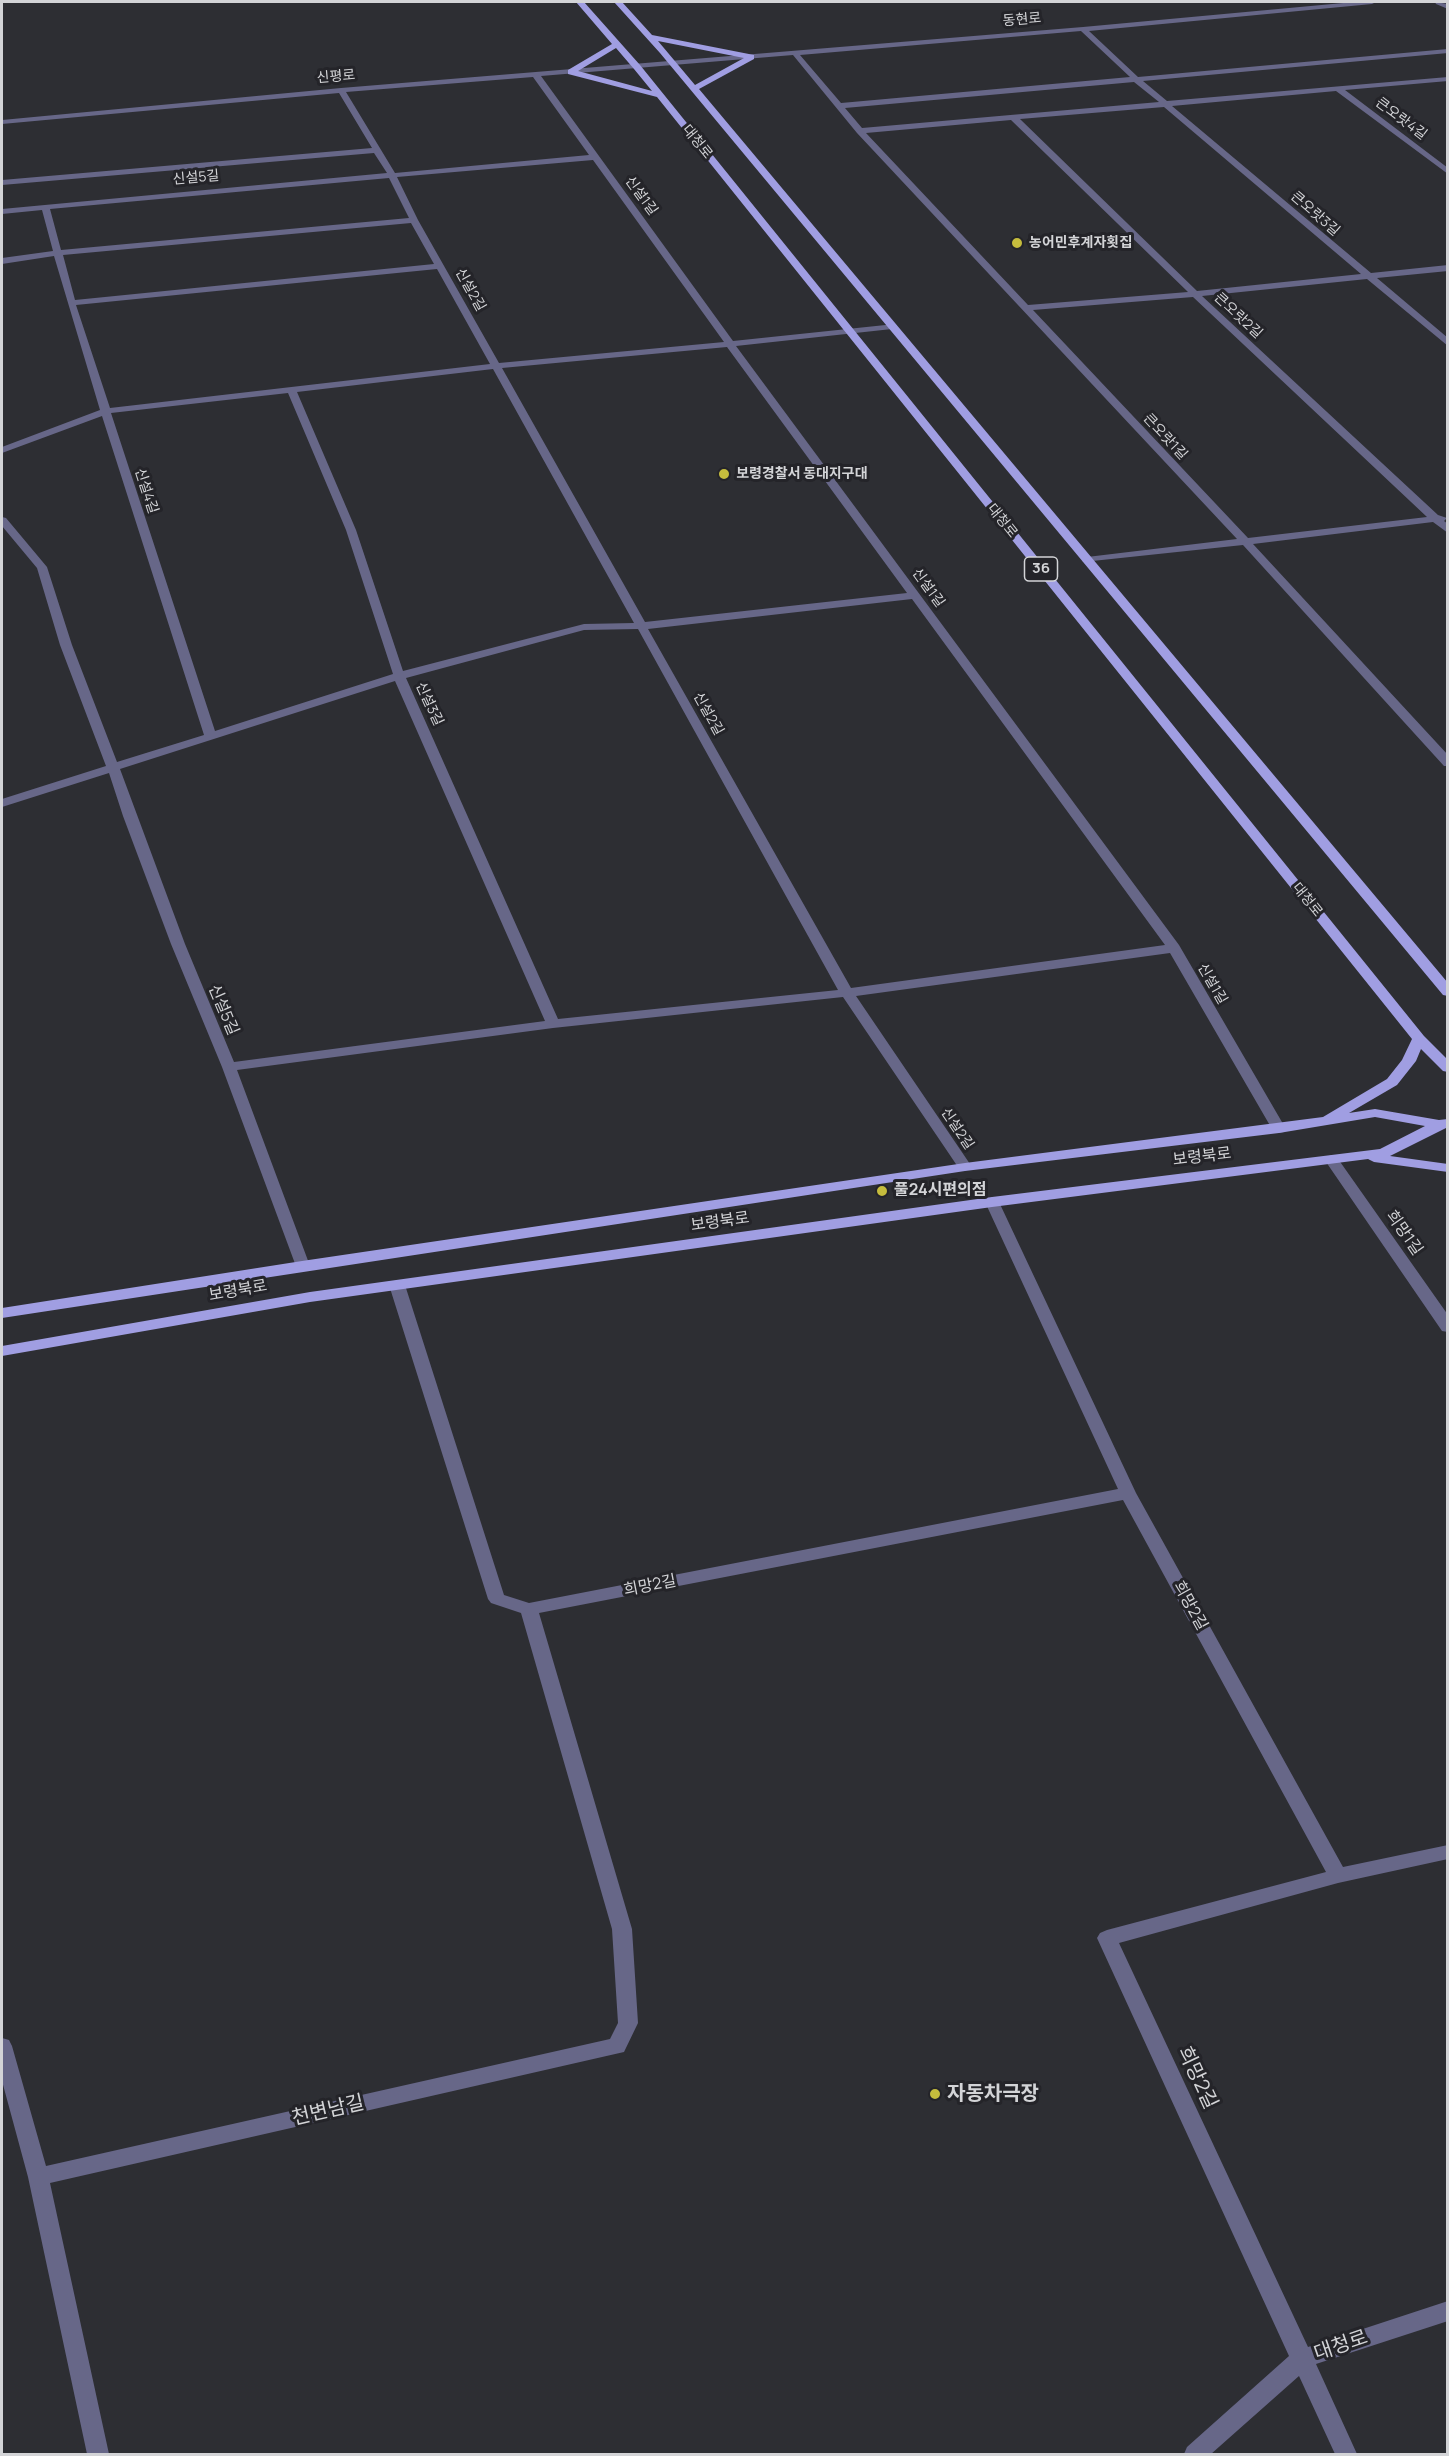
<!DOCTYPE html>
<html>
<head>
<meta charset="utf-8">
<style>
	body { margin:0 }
	#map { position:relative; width:1449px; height:2456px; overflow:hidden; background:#2d2e33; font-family:Manrope,sans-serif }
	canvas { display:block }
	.frame { position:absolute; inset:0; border:3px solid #d3d4d7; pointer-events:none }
</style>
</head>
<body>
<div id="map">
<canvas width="1449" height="2456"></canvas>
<div class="frame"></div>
</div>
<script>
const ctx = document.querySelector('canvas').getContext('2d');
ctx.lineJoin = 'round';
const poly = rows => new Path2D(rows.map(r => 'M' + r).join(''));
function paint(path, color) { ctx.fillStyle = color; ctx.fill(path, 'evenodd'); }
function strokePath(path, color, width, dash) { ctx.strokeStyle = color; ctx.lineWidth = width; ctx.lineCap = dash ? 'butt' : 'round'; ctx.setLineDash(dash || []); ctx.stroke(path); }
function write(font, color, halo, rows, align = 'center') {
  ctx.font = font + ' Manrope,"Noto Sans KR",sans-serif'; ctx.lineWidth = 6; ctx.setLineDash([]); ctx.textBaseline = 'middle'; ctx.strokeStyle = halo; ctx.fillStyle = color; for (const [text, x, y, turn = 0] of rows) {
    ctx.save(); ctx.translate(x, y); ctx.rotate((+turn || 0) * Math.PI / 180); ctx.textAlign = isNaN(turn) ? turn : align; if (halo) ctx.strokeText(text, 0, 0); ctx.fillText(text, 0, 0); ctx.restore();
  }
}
paint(poly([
	[1354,2,1376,2,1372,4,1089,31,1138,77,1448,49,1448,53,1143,81,1167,101,1448,77,1448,81,1345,90,1448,168,1448,174,1336,91,1172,106,1371,273,1448,265,1448,271,1377,278,1448,338,1448,346,1367,279,1202,296,1438,515,1447,518,1444,521,1448,524,1448,533,1433,522,1253,544,1448,755,1448,766,1444,766,1243,545,1083,562,1082,560,1087,557,1237,539,857,133,793,55,541,76,733,341,895,324,897,326,892,329,736,346,1179,945,1286,1129,1284,1132,1279,1133,1272,1129,1170,953,856,996,972,1167,965,1171,960,1170,843,997,553,1028,237,1070,310,1266,302,1271,297,1269,222,1067,171,944,123,816,109,773,2,807,2,799,106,766,60,645,37,568,2,526,2,517,6,518,47,567,72,645,117,762,204,735,102,416,2,453,2,447,100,410,54,256,2,264,2,258,53,251,42,210,2,214,2,209,387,173,374,153,2,185,2,180,372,148,339,93,2,124,2,120,341,88,1083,27,1354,2],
	[1081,31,1130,77,841,103,800,55,1081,31],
	[533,77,589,155,395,173,346,92,533,77],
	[1134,82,1159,102,862,128,845,108,1134,82],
	[1164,107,1361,274,1197,291,1020,119,1164,107],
	[1011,120,1188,292,1028,305,866,133,1011,120],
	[593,160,724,342,499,363,418,220,397,177,593,160],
	[389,178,409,218,61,250,50,209,389,178],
	[411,223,434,264,75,300,63,255,411,223],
	[437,269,490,364,110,408,76,305,437,269],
	[1193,297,1427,517,1248,538,1033,310,1193,297],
	[727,347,907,593,645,622,502,368,727,347],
	[493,369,634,623,584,624,403,671,356,530,297,392,493,369],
	[288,393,346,530,393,674,215,731,111,413,288,393],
	[912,599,1165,945,851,988,648,629,912,599],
	[638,629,838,990,558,1019,406,678,584,630,638,629],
	[395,681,545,1021,234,1062,185,944,120,769,395,681],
	[1435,2,1448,4,1448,9,1436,4,1435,2],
	[1331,1155,1336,1156,1448,1315,1448,1332,1442,1331,1324,1159,1331,1155],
	[992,1197,999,1202,1136,1493,1343,1867,1448,1845,1448,1859,1338,1883,1119,1943,1308,2347,1448,2301,1448,2321,1316,2364,1357,2454,1335,2454,1299,2376,1211,2454,1184,2454,1187,2447,1289,2356,1097,1938,1100,1933,1107,1930,1326,1872,1123,1500,539,1613,632,1929,638,2023,624,2052,50,2183,109,2454,87,2454,28,2177,2,2081,2,2038,9,2040,12,2046,46,2166,610,2039,618,2023,612,1929,521,1613,491,1603,488,1599,389,1285,392,1282,397,1280,405,1285,504,1595,529,1603,1118,1489,985,1202,992,1197]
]), '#676788');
paint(poly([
	[576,2,584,2,640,65,1424,1036,1448,1060,1448,1072,1443,1071,1421,1049,1416,1061,1397,1085,1349,1113,1375,1109,1439,1120,1448,1119,1448,1127,1390,1156,1448,1164,1448,1172,1374,1162,1368,1159,992,1207,310,1302,2,1356,2,1346,310,1292,992,1197,1380,1149,1425,1126,1375,1117,1279,1133,965,1171,2,1318,2,1308,302,1261,965,1163,1323,1117,1387,1079,1402,1060,1412,1039,657,97,568,74,568,70,612,44,576,2],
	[616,48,634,69,652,91,578,71,616,48],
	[614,2,622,2,652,35,754,55,754,59,699,89,1448,983,1448,996,1443,995,660,53,614,2],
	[658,41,744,58,695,85,658,41]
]), '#a09ee2');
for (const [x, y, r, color] of [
	[1017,243,6,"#c5bc3d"],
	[724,474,6,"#c5bc3d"],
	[882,1191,6,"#c5bc3d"],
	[935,2094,6,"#c5bc3d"]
]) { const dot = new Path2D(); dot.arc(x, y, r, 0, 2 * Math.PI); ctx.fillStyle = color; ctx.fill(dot); strokePath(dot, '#242429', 2); }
write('14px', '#d3d4d7', '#242429', [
	["동현로",1022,20,-5],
	["신평로",336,77,-5],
	["큰오랏4길",1401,119,37],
	["대청로",697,142,51],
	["신설5길",196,178,-5],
	["신설1길",641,196,54],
	["큰오랏3길",1315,214,41],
	["신설2길",470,290,61],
	["큰오랏2길",1238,316,43],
	["큰오랏1길",1165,437,47],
	["신설4길",146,491,72],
	["대청로",1002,521,51],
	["신설1길",928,588,54],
	["신설3길",429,704,65],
	["신설2길",708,714,61],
	["대청로",1307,900,51],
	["신설1길",1212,984,60],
	["신설2길",957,1129,56]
]);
write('bold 14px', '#d3d4d7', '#242429', [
	["농어민후계자횟집",1029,243],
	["보령경찰서 동대지구대",736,474]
], 'left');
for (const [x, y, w] of [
	[1041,569,33]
]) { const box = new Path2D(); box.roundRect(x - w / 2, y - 12, w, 24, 4.5); ctx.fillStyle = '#242429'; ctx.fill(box); strokePath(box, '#d3d4d7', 1.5); }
write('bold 15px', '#d3d4d7', null, [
	["36",1041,569]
]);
write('16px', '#d3d4d7', '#242429', [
	["신설5길",223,1010,67],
	["보령북로",1202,1157,-7],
	["보령북로",720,1222,-8],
	["희망1길",1404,1233,55],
	["보령북로",238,1291,-10],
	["희망2길",650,1586,-11],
	["희망2길",1190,1606,61]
]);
write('bold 16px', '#d3d4d7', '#242429', [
	["풀24시편의점",894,1191]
], 'left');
write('20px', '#d3d4d7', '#242429', [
	["희망2길",1197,2078,65],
	["천변남길",328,2111,-13],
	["대청로",1341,2346,-19]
]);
write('bold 20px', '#d3d4d7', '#242429', [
	["자동차극장",947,2094]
], 'left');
</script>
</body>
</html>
